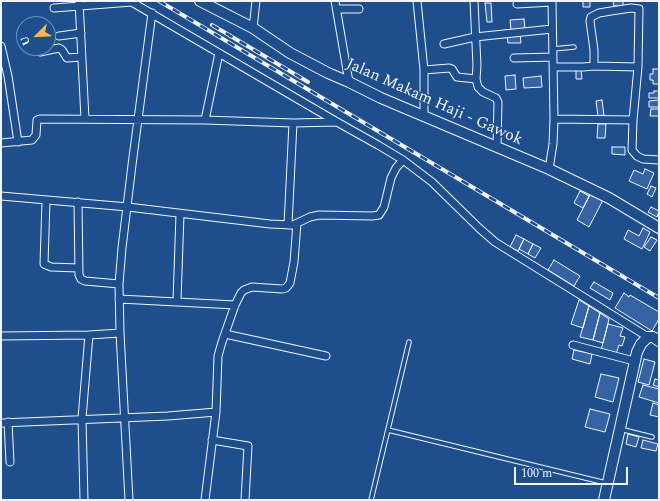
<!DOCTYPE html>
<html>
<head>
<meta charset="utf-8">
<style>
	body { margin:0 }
	#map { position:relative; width:660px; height:501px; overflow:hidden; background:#1f4e8c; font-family:Spectral,serif }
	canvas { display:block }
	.frame { position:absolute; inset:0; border:2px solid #f2f6ff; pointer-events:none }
	.north { position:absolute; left:16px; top:16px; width:40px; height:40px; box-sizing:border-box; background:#1f4e8c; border:1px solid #7391ba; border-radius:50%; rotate:246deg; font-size:11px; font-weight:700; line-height:16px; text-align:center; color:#f2f6ff }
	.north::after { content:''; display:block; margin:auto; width:14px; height:18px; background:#ffb74d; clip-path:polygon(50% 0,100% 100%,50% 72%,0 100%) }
	.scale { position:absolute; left:514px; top:467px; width:114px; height:18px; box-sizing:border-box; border:2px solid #f2f6ff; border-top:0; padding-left:5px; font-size:12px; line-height:14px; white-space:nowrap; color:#f2f6ff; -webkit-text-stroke:3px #1f4e8c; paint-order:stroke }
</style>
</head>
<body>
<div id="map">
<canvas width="660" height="501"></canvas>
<div class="frame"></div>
<div class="north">U</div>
<div class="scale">100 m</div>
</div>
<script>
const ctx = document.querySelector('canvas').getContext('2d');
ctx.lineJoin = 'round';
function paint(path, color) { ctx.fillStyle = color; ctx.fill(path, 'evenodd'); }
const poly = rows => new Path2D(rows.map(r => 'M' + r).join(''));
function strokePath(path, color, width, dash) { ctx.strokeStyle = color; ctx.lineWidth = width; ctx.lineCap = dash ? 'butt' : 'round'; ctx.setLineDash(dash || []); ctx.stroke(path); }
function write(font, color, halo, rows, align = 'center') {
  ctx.font = font + ' Spectral,serif'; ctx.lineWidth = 3; ctx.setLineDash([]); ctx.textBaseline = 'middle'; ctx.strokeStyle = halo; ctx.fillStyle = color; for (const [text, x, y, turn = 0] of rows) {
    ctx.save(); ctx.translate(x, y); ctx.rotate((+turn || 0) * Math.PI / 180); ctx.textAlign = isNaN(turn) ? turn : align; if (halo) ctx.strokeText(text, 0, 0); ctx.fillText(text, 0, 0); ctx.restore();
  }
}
const building = poly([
	[583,1,590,1,590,7,583,7,583,1],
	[613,1,623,1,623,6,614,6,613,1],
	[485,3,491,3,492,22,487,22,485,3],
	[524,19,525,29,511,30,510,20,524,19],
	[520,34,521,43,508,43,507,35,520,34],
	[581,69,582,79,576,79,576,70,581,69],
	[653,69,659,69,659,84,653,84,653,80,650,80,650,74,653,74,653,69],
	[515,75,516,89,506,90,505,76,515,75],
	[541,76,542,87,524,88,523,78,541,76],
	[654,91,659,91,659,98,649,98,649,93,654,93,654,91],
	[602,100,604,115,598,116,596,101,602,100],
	[659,100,659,107,649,107,649,101,659,100],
	[651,109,659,109,659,116,650,116,651,109],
	[598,124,606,124,605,138,597,138,598,124],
	[612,147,625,147,625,155,612,154,612,147],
	[645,169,654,173,647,189,629,181,634,170,643,174,645,169],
	[651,186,656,188,652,197,647,194,651,186],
	[580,191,589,196,583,208,574,203,580,191],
	[591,193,603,200,589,227,577,220,591,193],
	[651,207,659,211,657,217,648,212,651,207],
	[643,228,650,232,642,249,624,239,628,230,639,236,643,228],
	[516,235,524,239,518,251,510,247,516,235],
	[651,237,657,240,650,251,644,247,651,237],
	[524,239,533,244,528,254,519,249,524,239],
	[533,244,541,248,535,258,528,254,533,244],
	[554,260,580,276,574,286,548,270,554,260],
	[594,282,613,293,610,300,590,288,594,282],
	[624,293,629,297,630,295,659,312,659,319,652,331,615,308,624,293],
	[579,300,589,306,583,328,571,324,579,300],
	[589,306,600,313,593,340,580,337,589,306],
	[600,313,609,319,603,343,593,340,600,313],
	[608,324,623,328,620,336,625,337,622,346,619,345,616,354,601,350,608,324],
	[574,350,592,354,590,364,572,359,574,350],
	[644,359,655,362,649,385,638,382,644,359],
	[601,374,619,378,613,402,595,397,601,374],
	[655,379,659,380,659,387,653,385,655,379],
	[643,385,659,389,659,403,639,397,643,385],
	[653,403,659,405,659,417,650,415,653,403],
	[590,409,610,414,605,432,585,427,590,409],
	[628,434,639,437,636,447,626,444,628,434],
	[643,440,658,444,656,451,641,448,643,440]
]);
paint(building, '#3563a3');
strokePath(building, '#f2f6ff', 1);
const lane = poly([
	[553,49,574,47],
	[620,429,652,437],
	[388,430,606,483],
	[371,500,409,342]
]);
const street = poly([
	[79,1,85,119],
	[130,1,337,122,378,145,403,160,432,182,479,228,495,242,648,337],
	[335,1,349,82],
	[417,1,424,70,424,115],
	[474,1,477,66,476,79,478,87,483,92,496,98,498,102,497,146],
	[552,1,554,119,633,120],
	[517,4,552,2],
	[54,8,132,2],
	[337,9,359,9],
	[253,28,256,1],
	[59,36,81,33],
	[444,44,475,37,552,29],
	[1,46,8,76,18,142],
	[40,52,59,48,62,50,67,58,81,57],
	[514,58,553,57],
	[594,66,638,67],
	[554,67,583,67,594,66,594,50,590,21,591,17,599,13,611,11,631,8,639,9,638,67,633,120,632,150,637,156,643,159,659,160],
	[424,70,449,68,452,69,457,77,476,79],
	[205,120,219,53],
	[1,143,32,140,36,135,37,120,40,119,205,120,293,123,337,122],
	[549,169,553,144,554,119],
	[1,196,128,207,270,224,293,225,310,217,319,215,372,216,379,215,384,207,391,178,396,168,403,160],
	[46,201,44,264,51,267,78,268],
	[78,202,79,275,81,279,85,281,119,284],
	[288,225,293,123],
	[119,299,235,305],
	[177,301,180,214],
	[225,334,326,356],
	[1,336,89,335,120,333],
	[573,345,634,361],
	[8,422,10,462],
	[1,423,168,416,216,412],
	[212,440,248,446,245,500],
	[84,500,82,418,89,335],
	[129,500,120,333,119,284,122,248,132,165,152,13],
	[205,500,216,412,218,356,222,342,235,305,241,293,244,290,252,287,282,289,286,288,290,283,294,262,297,223]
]);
const secondary = poly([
	[200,1,253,28,290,53,328,73,349,82,381,98,549,169,609,198,659,228],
	[604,500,637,352,641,344,648,337,653,337,659,341]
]);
strokePath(lane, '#f2f6ff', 5.5);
strokePath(street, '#f2f6ff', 9);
strokePath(secondary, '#f2f6ff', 12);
strokePath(lane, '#1f4e8c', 3.5);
strokePath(street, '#1f4e8c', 7);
strokePath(secondary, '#1f4e8c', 10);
const rail = poly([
	[159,1,659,298],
	[212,25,308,82]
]);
strokePath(rail, '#f2f6ff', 4);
strokePath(rail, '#1f4e8c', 2.5, [8]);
write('16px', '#f2f6ff', '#1f4e8c', [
	["Jalan Makam Haji - Gawok",434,103,24]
]);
</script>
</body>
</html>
